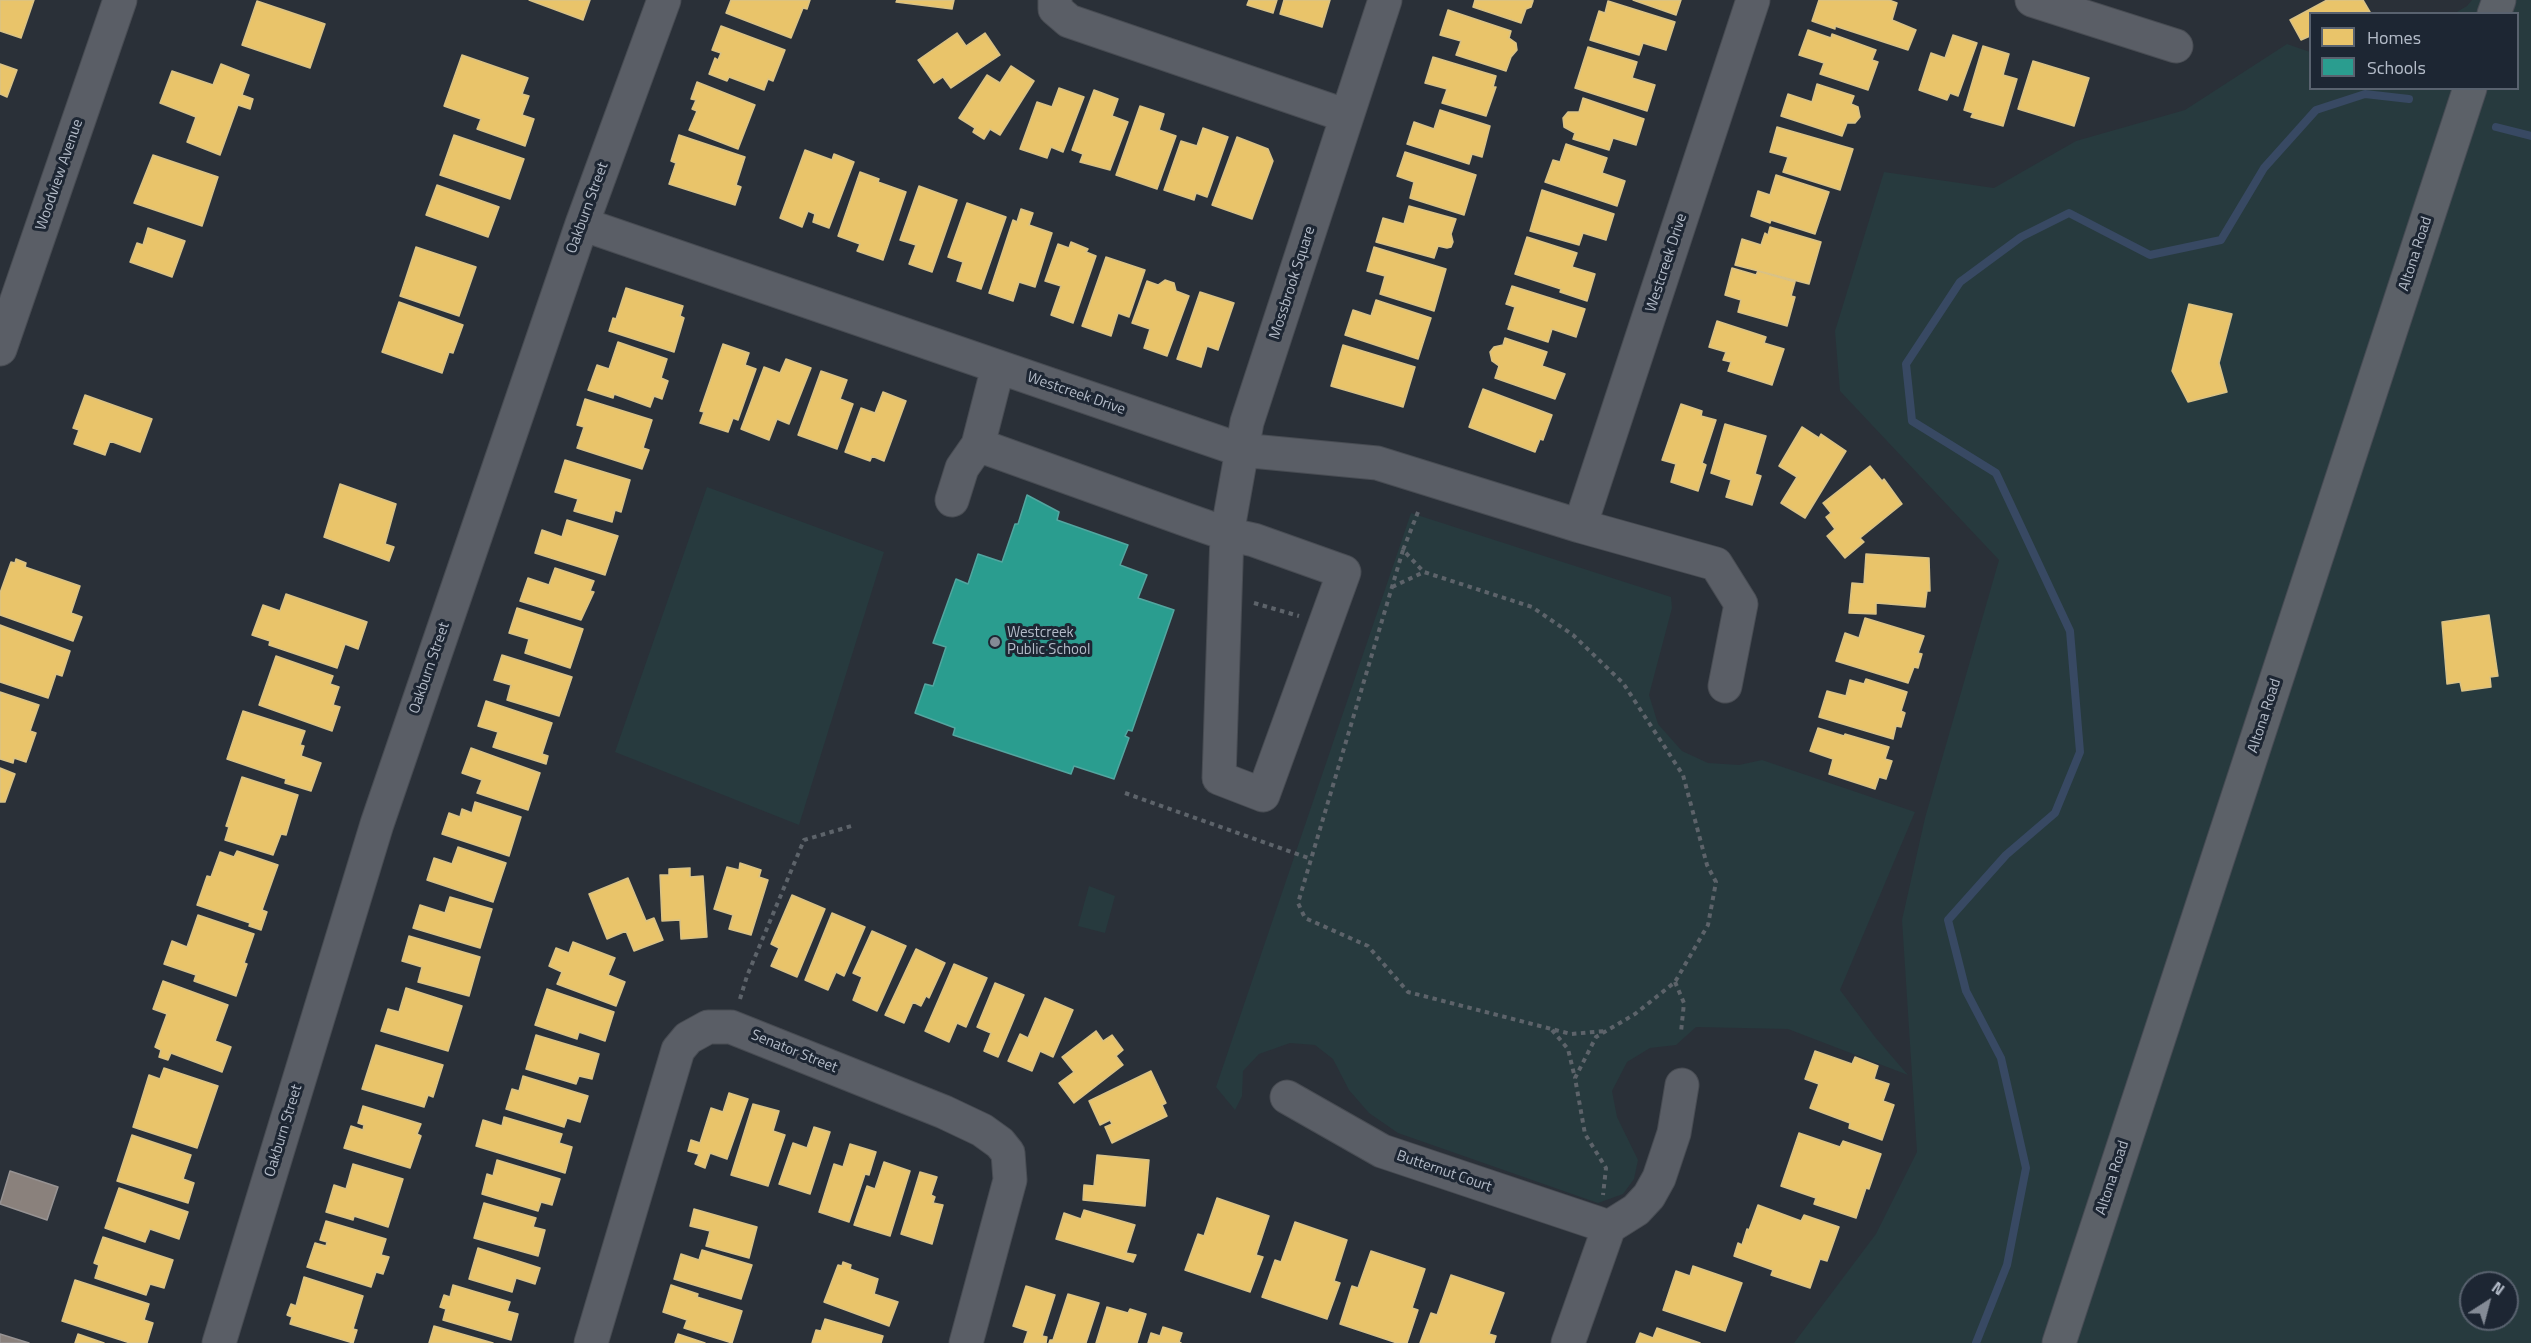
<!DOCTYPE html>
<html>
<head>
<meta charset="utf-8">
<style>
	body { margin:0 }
	#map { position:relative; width:2531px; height:1343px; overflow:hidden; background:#2a3038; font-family:"Titillium Web",sans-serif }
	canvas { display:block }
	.legend { position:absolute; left:2309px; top:12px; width:210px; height:78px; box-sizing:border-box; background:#1d2633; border:2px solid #59626f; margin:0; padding:8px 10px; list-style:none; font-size:18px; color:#b4bcc9 }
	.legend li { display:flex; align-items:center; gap:12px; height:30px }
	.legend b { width:30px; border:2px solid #59626f }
	.north { position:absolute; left:2459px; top:1271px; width:60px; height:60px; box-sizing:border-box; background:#1d2633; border:2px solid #59626f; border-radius:50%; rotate:36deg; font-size:16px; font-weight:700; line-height:24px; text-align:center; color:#b4bcc9 }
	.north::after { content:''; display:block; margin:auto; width:21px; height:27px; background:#848b96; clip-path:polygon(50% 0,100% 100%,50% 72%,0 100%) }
</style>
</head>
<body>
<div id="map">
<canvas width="2531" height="1343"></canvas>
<ul class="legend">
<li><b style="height:16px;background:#e9c46a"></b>Homes</li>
<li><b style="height:16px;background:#2a9d8f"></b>Schools</li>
</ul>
<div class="north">N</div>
</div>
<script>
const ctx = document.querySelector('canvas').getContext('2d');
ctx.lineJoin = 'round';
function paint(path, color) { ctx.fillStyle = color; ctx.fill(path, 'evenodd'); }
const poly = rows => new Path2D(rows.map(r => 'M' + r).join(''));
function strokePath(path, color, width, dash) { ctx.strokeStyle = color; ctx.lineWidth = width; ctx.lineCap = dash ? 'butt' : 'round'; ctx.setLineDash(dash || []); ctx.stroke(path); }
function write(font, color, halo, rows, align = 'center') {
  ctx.font = font + ' "Titillium Web",sans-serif'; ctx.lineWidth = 6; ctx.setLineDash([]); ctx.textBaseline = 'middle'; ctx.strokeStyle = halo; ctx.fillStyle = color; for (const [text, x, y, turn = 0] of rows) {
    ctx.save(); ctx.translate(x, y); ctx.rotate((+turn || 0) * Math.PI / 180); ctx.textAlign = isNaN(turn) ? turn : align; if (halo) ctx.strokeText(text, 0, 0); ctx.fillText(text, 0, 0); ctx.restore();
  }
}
paint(poly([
	[2472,0,2531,0,2531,1343,1794,1343,1876,1234,1917,1152,1902,920,1925,818,1999,560,1840,391,1835,331,1884,172,1994,188,2076,141,2185,110,2287,44,2310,52,2310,88,2518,88,2518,14,2455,13,2467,6],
	[2471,1283,2507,1283,2507,1319,2471,1319],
	[707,487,884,552,799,825,615,752],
	[1411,513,1671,597,1672,608,1649,695,1658,724,1682,751,1708,763,1739,765,1762,760,1915,812,1840,990,1875,1037,1908,1075,1788,1029,1696,1027,1676,1045,1650,1048,1627,1062,1612,1091,1617,1117,1638,1160,1634,1179,1623,1194,1598,1203,1398,1133,1369,1113,1349,1090,1333,1059,1315,1045,1290,1043,1259,1054,1243,1071,1242,1096,1235,1110,1216,1087],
	[1089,886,1115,896,1105,933,1078,926]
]), '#273a3e');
const homes = poly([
	[0,0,34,0,21,38,0,31,0,0],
	[529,0,590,0,583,20,529,0],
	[731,0,810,0,807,9,803,8,791,38,726,13,731,0],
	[897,0,954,0,952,9,896,2,897,0],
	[1249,0,1277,0,1273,13,1247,5,1249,0],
	[1284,0,1330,0,1322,27,1280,14,1284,0],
	[1475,0,1533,0,1533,1,1531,7,1526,9,1521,23,1473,7,1475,0],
	[1633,0,1681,0,1676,15,1633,0],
	[1819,0,1889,0,1897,3,1892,20,1916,30,1908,50,1835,26,1835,29,1812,21,1819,0],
	[2327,0,2363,0,2370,12,2310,14,2310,36,2301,40,2290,20,2327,0],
	[257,1,325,24,310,68,242,45,257,1],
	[1608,1,1675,22,1666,50,1643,43,1639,55,1590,40,1599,11,1605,13,1608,1],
	[1448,10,1511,31,1509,38,1516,43,1517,50,1511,57,1506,71,1456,55,1461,41,1440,35,1448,10],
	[721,26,785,50,773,81,768,79,764,90,729,77,727,81,709,74,715,58,718,60,721,53,712,50,721,26],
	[1808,30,1831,38,1832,34,1876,50,1872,60,1878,62,1868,90,1820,74,1824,63,1799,55,1808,30],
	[957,33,966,46,985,33,1000,55,951,88,943,77,934,83,918,60,957,33],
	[1953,35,1977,43,1958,96,1950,93,1947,100,1919,90,1931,53,1945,58,1953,35],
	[1983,46,2009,54,2003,75,2017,79,2003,126,1971,117,1973,113,1964,110,1983,46],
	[1588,47,1637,62,1632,78,1655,85,1647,111,1575,88,1588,47],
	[462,55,528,78,522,94,529,96,522,115,534,119,525,146,477,129,481,119,444,106,462,55],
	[1433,57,1496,76,1493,87,1496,87,1486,116,1442,103,1447,89,1425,83,1433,57],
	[2033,61,2089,78,2074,126,2018,109,2033,61],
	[0,64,17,70,7,97,0,94,0,64],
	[221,64,249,75,242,95,253,99,250,109,238,105,220,155,187,142,196,117,160,103,172,71,213,85,221,64],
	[1011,66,1034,81,1000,135,990,129,984,139,973,132,975,128,959,118,987,75,1000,83,1011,66],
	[697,82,755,105,738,149,689,130,697,111,692,109,696,100,691,99,697,82],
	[1817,84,1854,96,1851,104,1858,107,1860,117,1855,123,1847,123,1842,136,1781,116,1788,94,1812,102,1817,84],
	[1059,88,1084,97,1063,152,1051,147,1047,158,1020,149,1037,102,1052,107,1059,88],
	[1094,90,1118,99,1112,116,1128,122,1110,170,1080,162,1083,154,1072,150,1094,90],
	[1583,98,1644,119,1636,145,1613,138,1609,150,1573,139,1575,133,1564,127,1563,118,1568,112,1579,112,1583,98],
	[1140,106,1164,114,1159,130,1176,136,1157,189,1116,175,1140,106],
	[1440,110,1490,126,1482,157,1472,154,1469,164,1407,144,1414,122,1434,129,1440,110],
	[1777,127,1853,149,1840,190,1783,172,1788,157,1770,152,1777,127],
	[1203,128,1228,137,1207,197,1196,193,1194,200,1164,190,1181,141,1197,146,1203,128],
	[454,135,524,159,510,199,440,175,454,135],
	[679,135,745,157,736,185,741,187,735,205,669,184,676,163,671,161,679,135],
	[1237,137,1268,149,1273,161,1252,219,1212,205,1237,137],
	[1566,144,1607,158,1602,173,1625,181,1617,206,1545,182,1553,160,1560,162,1566,144],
	[805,150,832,160,834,154,854,162,829,228,813,222,815,214,808,211,802,227,780,218,805,150],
	[1405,152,1476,175,1464,215,1410,198,1414,182,1397,176,1405,152],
	[153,155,218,177,202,226,134,203,153,155],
	[860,172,879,179,878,182,906,192,883,260,857,251,860,244,838,236,860,172],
	[1776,175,1829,192,1815,234,1771,220,1770,223,1751,216,1758,191,1770,195,1776,175],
	[437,185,499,207,488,237,426,215,437,185],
	[919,186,957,200,932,272,909,264,916,245,900,240,919,186],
	[1542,190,1614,214,1606,240,1583,233,1579,245,1530,231,1542,190],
	[967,203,1006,217,981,289,957,281,963,262,948,257,967,203],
	[1409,206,1456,219,1451,234,1453,242,1451,247,1447,248,1438,246,1434,258,1376,242,1383,218,1404,224,1409,206],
	[1021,209,1033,213,1029,225,1052,233,1035,287,1019,282,1013,301,989,293,1013,220,1017,222,1021,209],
	[1770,227,1821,242,1809,284,1735,265,1742,239,1761,245,1765,233,1768,235,1770,227],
	[148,228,185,241,172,277,130,262,137,243,143,245,148,228],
	[1527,237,1577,253,1572,267,1595,274,1587,301,1560,292,1561,289,1515,274,1527,237],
	[1071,242,1088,249,1086,252,1096,256,1073,323,1051,315,1061,286,1045,281,1058,244,1069,248,1071,242],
	[416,247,476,267,459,316,400,296,416,247],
	[1374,247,1446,269,1434,311,1380,294,1385,276,1367,271,1374,247],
	[1106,257,1145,270,1129,317,1118,313,1111,336,1082,326,1106,257],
	[1732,268,1756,275,1758,271,1795,282,1791,296,1795,297,1787,326,1738,312,1741,300,1725,295,1732,268],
	[1165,280,1174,283,1176,291,1189,296,1167,356,1144,348,1150,329,1132,323,1147,281,1158,285,1165,280],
	[1512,286,1585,309,1576,337,1552,329,1548,342,1508,329,1515,307,1506,304,1512,286],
	[626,288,683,306,680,316,684,318,674,352,609,331,613,318,616,319,626,288],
	[1200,292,1234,303,1218,350,1207,346,1201,367,1177,359,1200,292],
	[1376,300,1431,318,1418,359,1345,335,1353,310,1371,316,1376,300],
	[399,302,463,325,453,353,449,352,442,373,382,352,399,302],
	[2189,304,2232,314,2219,363,2227,392,2188,402,2172,371,2189,304],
	[1717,321,1766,337,1764,343,1784,349,1772,385,1728,371,1731,362,1723,360,1726,352,1709,347,1717,321],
	[1505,338,1547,352,1542,366,1565,374,1555,399,1495,378,1499,366,1492,361,1490,352,1494,347,1503,345,1505,338],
	[618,342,667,359,661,378,668,381,662,399,654,396,650,407,614,394,613,398,588,390,597,365,609,369,618,342],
	[723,344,749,353,745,365,756,369,738,420,733,418,728,432,700,423,704,412,700,411,723,344],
	[1343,345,1415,367,1403,407,1331,386,1343,345],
	[786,359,811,368,789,424,777,419,769,440,741,429,764,367,780,373,786,359],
	[821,371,847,380,840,399,853,404,837,449,798,435,821,371],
	[1483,389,1552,415,1543,440,1540,439,1535,452,1469,427,1483,389],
	[883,392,906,401,884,461,872,456,870,461,845,452,861,408,875,413,883,392],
	[85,395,152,419,140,452,110,441,105,455,74,444,79,430,73,428,85,395],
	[585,399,652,420,643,448,649,450,642,469,577,448,584,427,577,425,585,399],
	[1681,404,1702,411,1701,416,1716,420,1702,463,1706,465,1698,491,1671,482,1676,464,1662,460,1681,404],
	[1725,424,1766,436,1755,474,1761,476,1752,505,1726,497,1731,480,1711,473,1725,424],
	[1802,427,1819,438,1821,434,1846,451,1805,518,1781,503,1797,477,1779,466,1802,427],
	[565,460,630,480,621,512,615,510,612,522,574,511,578,499,555,492,565,460],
	[1870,466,1882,481,1884,479,1902,504,1860,538,1864,542,1845,558,1827,536,1835,529,1826,517,1831,513,1823,503,1870,466],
	[340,484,396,504,385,544,394,547,389,561,324,537,340,484],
	[567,520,618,536,605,575,535,553,542,530,562,537,567,520],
	[1866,554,1929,558,1930,591,1927,591,1925,607,1876,603,1876,614,1849,613,1852,583,1864,584,1866,554],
	[16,559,26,563,25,567,80,586,71,613,82,617,73,641,0,615,0,593,11,562,15,563,16,559],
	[555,568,594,581,590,591,594,592,581,620,520,601,528,578,549,585,555,568],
	[286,594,367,622,358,649,345,644,337,668,269,645,270,641,252,635,263,605,280,611,286,594],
	[517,608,583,629,570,668,525,653,529,639,509,633,517,608],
	[2489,615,2498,676,2490,677,2491,687,2462,691,2460,682,2447,684,2442,622,2489,615],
	[1865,618,1924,636,1918,653,1922,654,1918,668,1914,667,1908,683,1836,661,1845,633,1859,638,1865,618],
	[0,625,70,651,62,676,56,674,48,698,0,682,0,625],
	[502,655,572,677,559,716,507,700,511,685,494,680,502,655],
	[276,656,333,676,330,684,339,687,333,705,340,707,332,731,259,705,276,656],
	[1866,679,1907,692,1901,711,1905,713,1901,727,1896,726,1893,739,1819,717,1827,691,1846,696,1850,680,1864,684,1866,679],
	[0,692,39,705,30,731,36,733,26,762,14,758,13,763,0,759,0,692],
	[486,701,552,723,542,754,548,756,546,764,493,747,498,732,478,726,486,701],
	[243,711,305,731,300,745,304,746,301,756,321,763,311,791,285,783,286,779,227,759,243,711],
	[1818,728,1844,736,1845,734,1889,747,1885,759,1892,761,1886,779,1879,777,1875,789,1829,774,1833,759,1810,751,1818,728],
	[471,748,540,773,528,810,477,793,482,780,462,773,471,748],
	[0,768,15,774,5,802,0,802,0,768],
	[242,777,298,795,286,835,281,834,273,855,225,840,229,827,226,826,242,777],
	[475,802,521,817,509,856,442,834,449,813,460,817,462,809,472,813,475,802],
	[458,847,506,863,493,902,427,880,434,858,452,864,458,847],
	[237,851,278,865,262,910,267,912,261,930,249,926,250,923,197,905,207,876,211,877,220,852,234,857,237,851],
	[740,863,761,870,759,877,768,880,751,935,729,929,733,915,714,909,727,867,739,870,740,863],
	[690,868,690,877,703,876,707,937,681,939,680,920,662,921,660,875,669,875,669,869,690,868],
	[628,878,646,921,654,918,663,940,634,951,626,931,607,939,589,894,628,878],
	[792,895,825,909,797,977,771,966,779,948,771,944,792,895],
	[450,897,492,909,480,948,413,928,420,905,445,913,450,897],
	[832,913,865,927,844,976,836,972,828,990,805,980,832,913],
	[198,915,254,934,244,963,247,964,236,996,194,981,196,975,164,964,172,941,187,947,198,915],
	[872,931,906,946,877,1011,853,1000,862,977,853,973,872,931],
	[409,936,480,957,469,996,418,982,422,967,402,961,409,936],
	[573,942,615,958,608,975,625,982,616,1006,557,984,562,972,549,966,556,948,569,953,573,942],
	[916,949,945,963,929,998,926,996,921,1006,913,1002,904,1023,885,1015,916,949],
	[954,964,987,978,966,1027,957,1023,949,1042,925,1031,954,964],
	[163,981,228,1005,215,1041,231,1047,222,1072,171,1053,168,1060,159,1057,161,1050,155,1047,167,1014,153,1009,163,981],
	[995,983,1024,995,998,1057,984,1051,991,1033,977,1027,995,983],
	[406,988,462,1006,448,1051,381,1031,388,1009,399,1012,406,988],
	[547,989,614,1012,605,1041,579,1032,577,1039,535,1025,547,989],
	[1045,998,1073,1010,1053,1057,1040,1051,1032,1071,1008,1061,1020,1034,1028,1038,1045,998],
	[1096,1031,1103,1041,1112,1035,1123,1050,1116,1056,1123,1065,1074,1103,1059,1083,1074,1072,1062,1057,1096,1031],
	[536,1035,599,1054,592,1079,579,1076,576,1084,526,1069,536,1035],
	[376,1045,443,1065,433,1097,428,1095,424,1107,362,1089,376,1045],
	[1815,1051,1852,1064,1855,1057,1878,1066,1874,1079,1889,1084,1883,1101,1894,1105,1882,1140,1849,1128,1850,1123,1810,1108,1819,1084,1805,1079,1815,1051],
	[164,1068,218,1086,197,1148,133,1127,149,1075,160,1079,164,1068],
	[1151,1071,1166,1103,1162,1105,1167,1116,1112,1143,1105,1127,1112,1124,1110,1120,1100,1125,1089,1101,1151,1071],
	[523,1076,588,1096,580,1122,567,1118,564,1127,506,1109,512,1089,519,1091,523,1076],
	[729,1093,748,1099,727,1159,710,1153,705,1168,695,1164,699,1154,688,1151,691,1140,700,1143,711,1108,723,1112,729,1093],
	[753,1104,779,1111,773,1131,785,1135,768,1186,731,1175,753,1104],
	[363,1106,421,1124,417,1134,421,1136,410,1168,344,1148,351,1126,363,1130,364,1125,358,1123,363,1106],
	[504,1117,562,1134,559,1143,572,1147,565,1173,476,1146,483,1120,502,1126,504,1117],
	[814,1127,830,1132,810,1194,779,1184,793,1143,807,1148,814,1127],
	[1799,1133,1840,1147,1843,1141,1881,1154,1869,1189,1866,1188,1856,1218,1814,1204,1816,1198,1781,1186,1799,1133],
	[132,1135,191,1155,183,1179,194,1183,188,1203,117,1181,132,1135],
	[850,1144,876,1152,869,1175,865,1174,849,1222,819,1212,834,1164,843,1167,850,1144],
	[1097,1155,1149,1160,1145,1206,1083,1200,1084,1185,1094,1186,1097,1155],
	[497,1160,560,1179,552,1205,541,1202,538,1211,482,1194,487,1174,493,1176,497,1160],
	[884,1162,910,1171,890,1236,854,1225,867,1186,875,1189,884,1162],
	[353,1164,403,1179,388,1227,354,1216,353,1220,326,1212,334,1185,346,1189,353,1164],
	[920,1172,937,1177,931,1195,935,1197,933,1203,943,1205,932,1244,901,1234,920,1172],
	[119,1188,188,1212,179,1239,150,1229,145,1242,105,1228,119,1188],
	[1217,1198,1269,1216,1256,1255,1263,1257,1250,1292,1185,1270,1198,1234,1204,1236,1217,1198],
	[484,1203,536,1218,533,1227,545,1230,538,1256,474,1238,484,1203],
	[1758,1205,1801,1221,1804,1215,1839,1227,1827,1261,1820,1259,1810,1288,1771,1275,1773,1270,1734,1256,1738,1243,1742,1245,1747,1229,1749,1230,1758,1205],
	[694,1209,757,1227,749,1258,706,1246,710,1231,690,1226,694,1209],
	[1084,1210,1135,1225,1126,1253,1136,1255,1133,1262,1056,1239,1064,1213,1081,1219,1084,1210],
	[326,1221,386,1239,381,1255,389,1257,383,1274,376,1272,371,1287,307,1267,315,1243,326,1246,327,1242,320,1240,326,1221],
	[1295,1222,1347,1240,1334,1281,1340,1283,1327,1319,1262,1297,1275,1260,1281,1262,1295,1222],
	[103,1237,173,1260,164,1288,150,1284,146,1295,95,1278,99,1265,94,1263,103,1237],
	[478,1248,540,1268,535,1284,516,1278,512,1292,469,1279,478,1248],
	[702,1250,752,1265,741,1299,674,1279,681,1254,699,1260,702,1250],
	[1371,1251,1425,1269,1412,1308,1418,1310,1407,1343,1397,1343,1340,1324,1352,1286,1358,1288,1371,1251],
	[843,1262,851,1265,850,1269,878,1279,874,1294,898,1302,889,1326,824,1302,838,1265,842,1266,843,1262],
	[1693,1266,1742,1283,1725,1331,1663,1310,1676,1271,1690,1276,1693,1266],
	[1451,1275,1504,1293,1489,1334,1496,1336,1494,1343,1420,1343,1431,1313,1437,1315,1451,1275],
	[304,1277,363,1296,353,1329,357,1330,353,1343,290,1324,292,1317,287,1315,291,1304,296,1306,304,1277],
	[75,1280,149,1304,144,1320,153,1323,147,1343,130,1343,62,1321,75,1280],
	[453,1285,510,1302,507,1311,518,1314,511,1340,443,1320,446,1309,440,1307,444,1295,450,1297,453,1285],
	[671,1285,698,1294,697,1297,742,1311,732,1343,684,1328,687,1320,663,1312,671,1285],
	[1026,1286,1055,1295,1042,1336,1047,1337,1046,1343,1024,1343,1028,1331,1013,1326,1026,1286],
	[1068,1294,1099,1303,1086,1343,1049,1343,1050,1340,1053,1340,1068,1294],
	[1107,1307,1128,1313,1130,1309,1146,1314,1137,1343,1096,1343,1107,1307],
	[825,1319,883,1336,881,1343,812,1343,816,1330,821,1331,825,1319],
	[434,1326,493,1343,429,1343,434,1326],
	[1163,1327,1182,1333,1179,1342,1181,1343,1148,1343,1151,1333,1160,1336,1163,1327],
	[1657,1328,1700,1343,1636,1343,1640,1333,1653,1338,1657,1328],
	[78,1334,104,1343,75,1343,78,1334],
	[678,1334,705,1343,675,1343,678,1334]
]);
paint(homes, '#e9c46a');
strokePath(homes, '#d9c286', 1.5);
const schools = poly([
	[1027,495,1059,512,1057,520,1128,545,1120,565,1147,575,1138,598,1174,610,1132,731,1128,730,1125,736,1129,738,1114,779,1074,766,1071,774,953,735,955,728,915,713,925,684,933,686,946,647,933,643,956,579,968,584,978,554,1002,562,1015,524,1018,524,1027,495]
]);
paint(schools, '#2a9d8f');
strokePath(schools, '#53a6a0', 1.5);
const industry = poly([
	[10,1171,58,1187,47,1220,0,1204,10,1171],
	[0,1334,29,1343,0,1343,0,1334]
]);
paint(industry, '#8a817c');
strokePath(industry, '#979393', 1.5);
strokePath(poly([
	[2496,127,2531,136],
	[1976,1343,2007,1265,2026,1168,2001,1058,1966,991,1948,920,2006,855,2055,813,2080,752,2070,631,1996,473,1912,421,1906,364,1960,282,2021,237,2069,213,2150,255,2221,240,2264,168,2316,110,2365,94,2409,99]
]), '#384963', 8);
const minor = poly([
	[1055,0,1055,9,1069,21,1347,116],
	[2032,0,2176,46],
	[582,224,1241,450,1377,463,1580,526,1716,564,1741,604,1725,686],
	[0,349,120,0],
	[998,367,978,445,1187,520,1227,534,1254,540,1344,572,1263,795,1219,778,1227,534,1247,422,1385,0],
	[952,500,962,468,978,445],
	[1580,526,1753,0],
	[1287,1097,1382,1151,1609,1227],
	[219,1343,377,824,582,224,664,0],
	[591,1343,678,1050,688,1038,708,1027,731,1027,944,1112,982,1130,1000,1143,1008,1153,1010,1180,966,1343],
	[1568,1343,1609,1227,1636,1210,1649,1196,1659,1178,1674,1133,1682,1085]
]);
const major = poly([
	[2494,14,2499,0],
	[2059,1343,2470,88]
]);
strokePath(minor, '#484c53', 35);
strokePath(major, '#484c55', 35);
strokePath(poly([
	[1418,512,1403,550,1424,572,1532,607,1573,635,1623,683,1683,775,1707,865,1716,882,1708,925,1675,982,1635,1014,1596,1037,1575,1078,1585,1134,1606,1168,1603,1195],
	[1403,550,1298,903,1305,918,1368,946,1408,992,1571,1034,1605,1031],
	[1392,587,1424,572],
	[1254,603,1299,616],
	[1125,793,1311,859],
	[1675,982,1684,1003,1681,1032],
	[740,999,747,976,804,840,855,825],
	[1552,1030,1568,1049,1575,1078]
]), '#5d636a', 4, [4.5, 4.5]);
strokePath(minor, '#5a5e66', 33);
strokePath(major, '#5c6168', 33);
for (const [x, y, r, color] of [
	[995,642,6,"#848b96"]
]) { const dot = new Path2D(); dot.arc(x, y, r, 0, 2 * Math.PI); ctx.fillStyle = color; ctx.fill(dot); strokePath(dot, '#1d2633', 2); }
write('15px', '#b4bcc9', '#1d2633', [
	["Woodview Avenue",60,175,-71],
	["Oakburn Street",588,208,-70],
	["Altona Road",2416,254,-72],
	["Westcreek Drive",1667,263,-72],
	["Mossbrook Square",1293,283,-72],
	["Westcreek Drive",1076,394,19],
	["Oakburn Street",430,668,-71],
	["Altona Road",2265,716,-72],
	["Senator Street",794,1052,22],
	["Oakburn Street",284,1131,-73],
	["Butternut Court",1444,1172,19],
	["Altona Road",2113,1178,-72]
]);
write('15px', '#b4bcc9', '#1d2633', [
	["Westcreek",1007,633],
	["Public School",1007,650]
], 'left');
</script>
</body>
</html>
